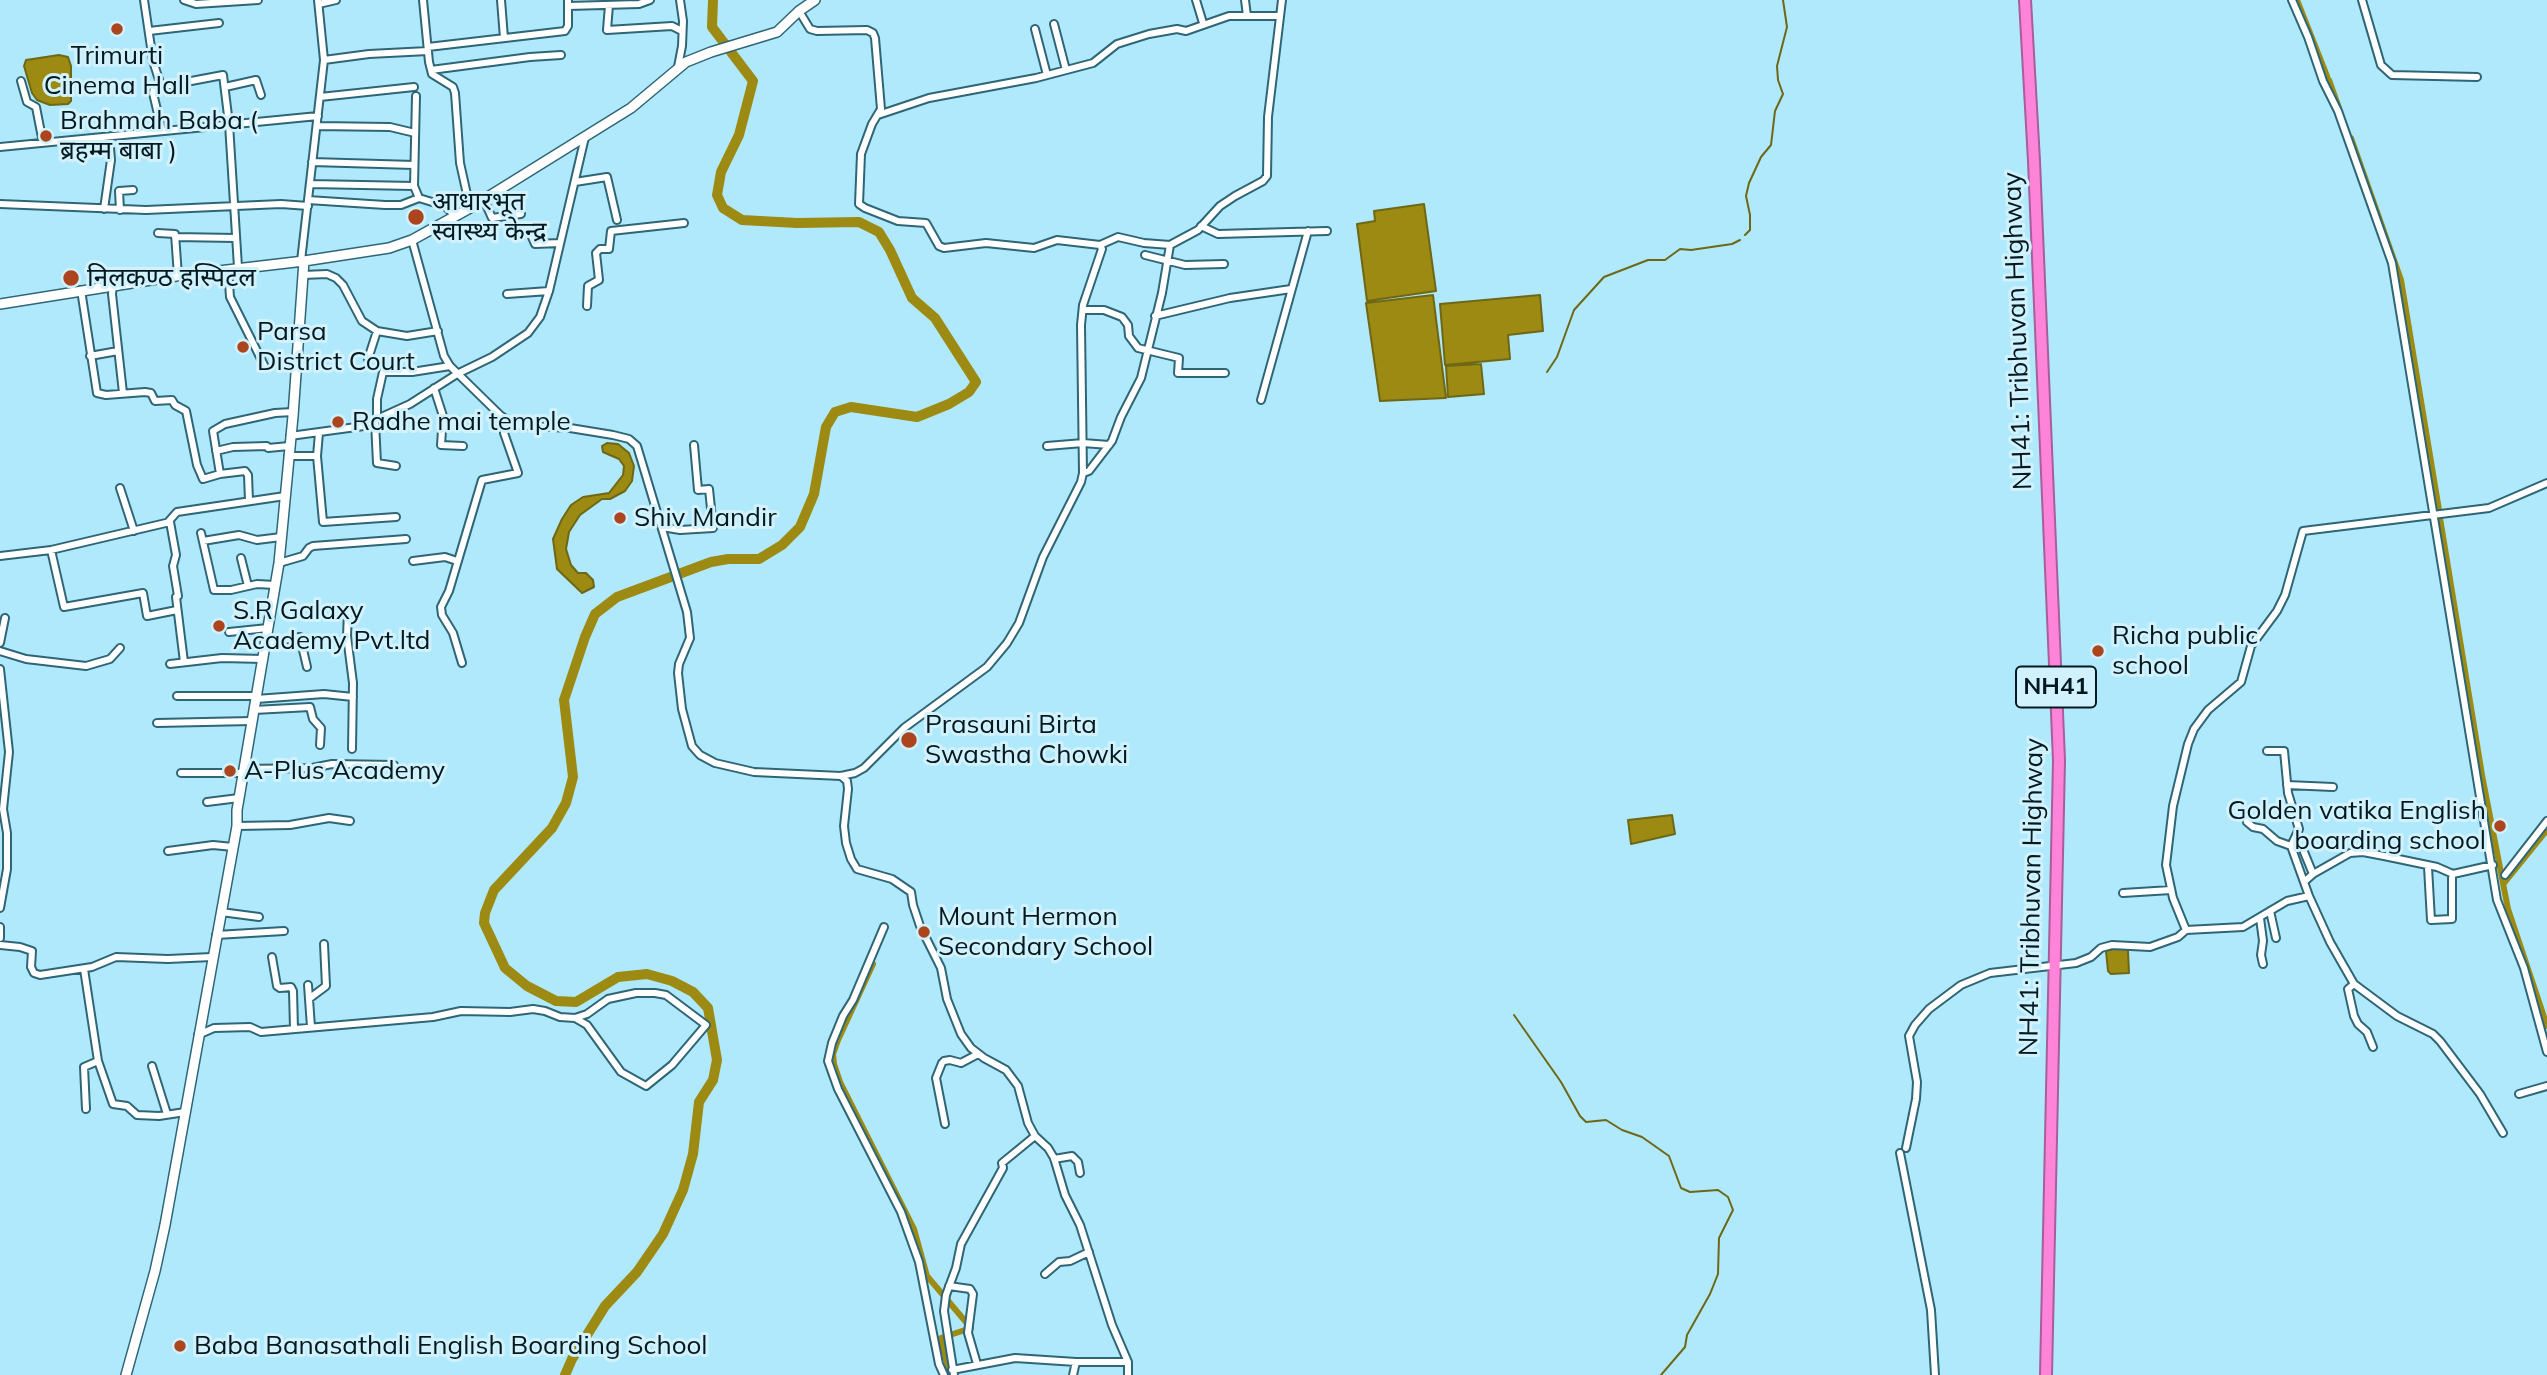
<!DOCTYPE html>
<html>
<head>
<meta charset="utf-8">
<style>
	body { margin:0 }
	canvas { display:block; background:#b0e9fc }
</style>
</head>
<body>
<canvas width="2547" height="1375"></canvas>
<script>
const ctx = document.querySelector('canvas').getContext('2d');
ctx.lineJoin = 'round';
function paint(path, color) { ctx.fillStyle = color; ctx.fill(path, 'evenodd'); }
const poly = rows => new Path2D(rows.map(r => 'M' + r).join(''));
function strokePath(path, color, width, dash) { ctx.strokeStyle = color; ctx.lineWidth = width; ctx.lineCap = dash ? 'butt' : 'round'; ctx.setLineDash(dash || []); ctx.stroke(path); }
function write(font, color, halo, rows, align = 'center') {
  ctx.font = font + ' Mulish,"Noto Sans Devanagari",sans-serif'; ctx.lineWidth = 6; ctx.setLineDash([]); ctx.textBaseline = 'middle'; ctx.strokeStyle = halo; ctx.fillStyle = color; for (const [text, x, y, turn = 0] of rows) {
    ctx.save(); ctx.translate(x, y); ctx.rotate((+turn || 0) * Math.PI / 180); ctx.textAlign = isNaN(turn) ? turn : align; if (halo) ctx.strokeText(text, 0, 0); ctx.fillText(text, 0, 0); ctx.restore();
  }
}
const water = poly([
	[59,55,68,57,71,66,71,101,68,104,50,105,37,100,32,93,24,66,26,60,59,55],
	[1424,204,1436,291,1367,301,1357,224,1375,221,1374,211,1424,204],
	[1433,295,1446,398,1380,401,1366,303,1433,295],
	[1540,295,1543,331,1508,335,1510,359,1445,365,1440,304,1540,295],
	[1481,364,1484,394,1448,397,1446,366,1481,364],
	[607,443,618,444,629,453,634,466,632,481,625,491,610,499,602,499,580,515,569,532,566,549,571,565,578,573,586,573,593,580,594,587,582,593,557,569,553,539,562,519,571,505,583,497,609,493,623,475,624,466,619,459,603,452,602,446,607,443],
	[1672,815,1675,834,1631,844,1628,820,1672,815],
	[2120,947,2126,948,2128,951,2129,973,2111,974,2108,971,2106,951,2120,947]
]);
paint(water, '#9c8a12');
strokePath(water, '#6e6816', 2);
strokePath(poly([
	[1745,235,1750,230,1750,215,1746,196,1749,183,1761,157,1771,145,1775,111,1783,94,1778,80,1777,66,1787,27,1783,0],
	[1547,372,1557,357,1574,310,1604,277,1648,260,1665,260,1680,249,1691,250,1732,244,1740,240],
	[1514,1015,1561,1082,1580,1116,1586,1122,1606,1120,1622,1130,1642,1137,1669,1156,1681,1188,1690,1192,1718,1190,1728,1197,1733,1210,1719,1238,1718,1274,1710,1294,1687,1335,1685,1347,1661,1375]
]), '#6e6816', 2);
strokePath(poly([
	[2297,0,2327,76],
	[2329,80,2339,108],
	[2351,138,2401,280,2439,510],
	[2440,518,2482,775,2508,909,2547,1026],
	[2504,883,2547,830],
	[873,964,838,1040,833,1054,834,1064,840,1082,914,1229,927,1276,971,1328,941,1338,950,1375]
]), '#9c8a12', 6);
strokePath(poly([
	[565,1375,572,1359,605,1306,637,1272,663,1234,683,1190,693,1154,699,1102,713,1080,717,1060,708,1008,693,992,672,981,647,974,618,977,576,1002,556,1001,527,986,505,968,484,923,485,913,494,890,552,828,566,803,573,777,564,700,585,637,595,614,617,597,711,562,728,559,759,559,782,545,800,527,814,494,826,427,835,412,851,407,917,417,949,404,969,392,976,382,935,318,912,298,890,250,879,232,859,222,797,223,742,220,723,208,717,195,721,172,739,135,753,81,712,27,713,0]
]), '#9c8a12', 10);
const street = poly([
	[144,0,153,61,161,86],
	[184,0,196,4,258,0],
	[423,0,429,62,432,74,453,87,455,93,460,163,470,208],
	[501,0,504,38],
	[1196,0,1203,23],
	[1245,0,1247,16],
	[2292,0,2308,37,2323,81,2338,111,2392,263,2497,900,2524,968,2547,1052],
	[2362,0,2381,65,2392,75,2477,77],
	[319,4,336,0],
	[609,5,607,30,672,26,682,31],
	[568,6,639,4,650,0],
	[799,11,810,29,817,31,867,30,873,33,875,38,881,109,872,124,861,154,859,204,865,208,898,221,926,223,939,246,944,248,986,243,1034,248,1057,240,1100,245,1118,237,1144,243,1170,245,1198,230,1220,206,1235,196,1263,181,1267,176,1268,117,1282,0],
	[1054,24,1066,70],
	[1035,29,1047,75],
	[149,31,219,23],
	[428,47,565,31,568,26,568,0],
	[324,60,369,54,428,51],
	[678,67,682,46,683,21,680,0],
	[431,70,530,57,561,55],
	[21,81,27,102,36,107,43,143],
	[225,87,256,80,261,95],
	[416,96,414,186,419,198],
	[320,97,414,87],
	[878,115,929,98,1036,78,1093,63,1117,44,1149,34,1177,29,1186,31,1229,16,1280,16],
	[317,126,390,127,415,133],
	[162,131,153,93,154,88,223,75,229,124,238,267],
	[0,147,318,116],
	[312,162,414,165],
	[575,182,607,177,617,220],
	[310,184,414,186],
	[308,200,385,205,401,205,419,198,445,206,456,217],
	[484,200,492,218,521,214],
	[0,204,146,210,281,204,308,206],
	[104,209,111,160,109,137],
	[120,210,119,191,133,190],
	[1201,226,1218,234,1327,231],
	[533,228,532,237,535,244,560,243],
	[158,233,175,234,178,276],
	[175,237,236,238],
	[412,240,444,356,450,366,500,415,514,425,570,428,613,435,629,439,637,446,687,612,690,638,679,664,678,673,682,709,692,746,700,755,715,763,754,772,841,776,855,773,864,768,904,728,987,667,1007,643,1019,623,1043,557,1081,482,1083,473,1089,471,1112,441,1121,417,1141,378,1162,293,1170,245],
	[1145,255,1185,265,1224,264],
	[301,261,324,60,318,0],
	[228,269,230,297,265,367],
	[303,275,327,274,336,278,343,285,362,321,377,331,407,336,438,331],
	[113,285,112,294,123,393],
	[81,290,97,393,106,395,145,392,151,393,155,401,172,400,175,405,186,411,197,465,203,479,220,474],
	[507,294,549,291],
	[587,306,588,286,599,280,596,253,600,249,609,249,611,231,684,223],
	[1083,310,1104,310,1122,317,1128,325,1129,336,1138,348,1179,358,1178,373,1225,373],
	[1155,316,1230,298,1291,289],
	[90,356,118,351],
	[368,359,377,331],
	[434,388,443,416,441,445,463,446],
	[1261,400,1308,231],
	[377,419,377,399,383,372,412,372,450,366],
	[375,422,377,463,396,466],
	[319,433,317,456,323,522,396,517],
	[290,436,371,425,377,419,410,404,457,374,492,357,528,333,540,317,549,291,585,137],
	[1047,446,1083,443,1109,445],
	[216,451,233,447,267,446,268,448,289,446],
	[288,456,317,456],
	[1083,473,1081,325,1083,305,1102,249,1100,245],
	[120,488,134,531],
	[249,501,248,475,245,471,220,474,213,431,225,424,275,413,293,412],
	[170,522,176,555,173,566,178,596,176,597,184,662],
	[662,527,680,530,713,528,709,489,698,490,694,445],
	[201,533,214,590,231,590,257,584,275,585],
	[203,541,239,535,257,540,281,537],
	[51,550,64,607,143,593,147,616,177,610],
	[0,556,51,550,170,522,169,521,177,512,285,496],
	[241,558,248,586],
	[413,561,445,557,457,561],
	[279,563,303,556,309,548,313,546,406,539],
	[348,612,347,636,353,683,352,749],
	[229,632,268,628],
	[0,643,5,618],
	[266,643,300,637,307,667],
	[0,651,26,659,86,666,110,659,120,648],
	[462,663,453,633,442,615,441,607,449,591,482,480,518,473,504,433,506,419],
	[170,664,222,658,263,659],
	[0,669,9,752,3,809,7,833,7,869,0,908],
	[177,696,257,696],
	[256,699,324,694,353,697],
	[254,710,310,707,313,719,321,728,320,745],
	[157,723,252,721],
	[2267,751,2284,751,2288,793,2299,829,2291,846],
	[244,769,312,768,332,764,394,765],
	[181,773,243,773],
	[841,776,847,781,848,789,844,826,846,843,851,859,857,869,892,879,911,892,913,905,920,926,941,968,947,999,961,1034,971,1048,984,1058,1006,1070,1018,1086,1028,1123,1035,1136,1048,1148,1054,1158,1065,1195,1080,1225,1112,1325,1128,1362,1128,1375],
	[2287,785,2333,787],
	[207,802,239,798],
	[2247,822,2253,827,2263,829,2277,841,2291,846,2309,896,2330,942,2354,984,2397,1016,2433,1034,2440,1041,2480,1094,2503,1133],
	[237,826,290,825,329,818,350,821],
	[168,851,213,845,233,847],
	[2304,852,2313,874],
	[2428,867,2431,920,2452,919,2452,878],
	[2505,875,2547,821],
	[2304,882,2313,874,2350,853,2363,852,2384,856,2437,867,2453,874,2493,865],
	[2123,893,2171,890],
	[2270,911,2276,938],
	[221,912,259,917],
	[2260,918,2263,941,2261,955,2263,964],
	[0,927,0,938],
	[884,927,853,1000,843,1016,832,1043,828,1061,838,1089,901,1212,919,1262,939,1364,944,1375],
	[2186,930,2173,898,2166,865,2173,806,2188,744,2194,729,2208,710,2241,682,2251,646,2277,611,2285,595,2303,531,2489,508,2547,483],
	[216,935,284,931],
	[0,945,20,947,32,951,31,967,34,973,40,975,92,967,116,957,168,959,212,957],
	[272,957,277,986,280,988,291,987,293,991,294,1029],
	[84,969,98,1061,84,1067,86,1109],
	[2354,984,2348,989,2354,1016,2358,1024,2367,1032,2373,1047],
	[308,985,311,1027],
	[310,998,326,986,324,944],
	[198,1035,214,1028,250,1027,261,1032,433,1017,461,1011,510,1012,533,1009,545,1011,560,1017,575,1018,587,1014,608,999,636,993,655,993,666,995,706,1025,672,1065,646,1086,621,1072,587,1025,575,1018],
	[98,1061,113,1104,127,1106,137,1115,159,1116,185,1112],
	[152,1066,167,1114],
	[2519,1094,2547,1086],
	[945,1124,936,1078,942,1063,944,1061,950,1060,961,1063,978,1054],
	[1906,1148,1916,1099,1917,1082,1909,1036,1915,1025,1929,1009,1961,985,1990,973,2076,963,2091,957,2101,948,2112,945,2150,947,2178,937,2186,930,2243,927,2287,901,2309,896],
	[1900,1153,1931,1310,1935,1375],
	[1054,1159,1072,1156,1078,1162,1080,1173],
	[1045,1274,1059,1262,1070,1261,1089,1252],
	[949,1286,970,1289,973,1294,968,1333,977,1364],
	[952,1370,1015,1358,1076,1362,1128,1362],
	[954,1375,944,1311,946,1295,956,1268,961,1244,1003,1168,1002,1163,1035,1136],
	[1073,1375,1076,1362]
]);
const secondary = poly([
	[0,304,176,276,304,261,389,248,412,240,470,208,631,108,686,62,711,52,777,32,799,11,815,0],
	[126,1375,155,1271,165,1225,237,826,237,810,279,563,293,416,304,261]
]);
const highway = poly([
	[2025,0,2034,161,2059,760,2046,1375]
]);
strokePath(street, '#2f6676', 10);
strokePath(secondary, '#2f6676', 12);
strokePath(highway, '#a65f99', 14);
strokePath(street, '#fff', 6);
strokePath(secondary, '#fff', 9);
strokePath(highway, '#fe84da', 10);
for (const [x, y, r, color] of [
	[117,29,7,"#ac451e"],
	[46,136,7,"#ac451e"],
	[416,217,9,"#ac451e"],
	[71,278,9,"#ac451e"],
	[243,347,7,"#ac451e"],
	[338,422,7,"#ac451e"],
	[620,518,7,"#ac451e"],
	[219,626,7,"#ac451e"],
	[2098,651,7,"#ac451e"],
	[909,740,9,"#ac451e"],
	[230,771,7,"#ac451e"],
	[2500,826,7,"#ac451e"],
	[924,932,7,"#ac451e"],
	[180,1346,7,"#ac451e"]
]) { const dot = new Path2D(); dot.arc(x, y, r, 0, 2 * Math.PI); ctx.fillStyle = color; ctx.fill(dot); strokePath(dot, '#d1f2fd', 2.5); }
for (const [x, y, w] of [
	[2056,687,80]
]) { const box = new Path2D(); box.roundRect(x - w / 2, y - 20.5, w, 41, 5); ctx.fillStyle = '#d1f2fd'; ctx.fill(box); strokePath(box, '#03191f', 2); }
write('bold 24px', '#03191f', null, [
	["NH41",2056,687]
]);
write('26px', '#03191f', '#d1f2fd', [
	["Trimurti",117,56,"center"],
	["Cinema Hall",117,86,"center"],
	["Brahmah Baba (",60,121],
	["ब्रहम्म बाबा )",60,151],
	["आधारभूत",432,202],
	["स्वास्थ्य केन्द्र",432,232],
	["निलकण्ठ हस्पिटल",87,278],
	["Parsa",257,332],
	["District Court",257,362],
	["Radhe mai temple",352,422],
	["Shiv Mandir",634,518],
	["S.R Galaxy",233,611],
	["Academy Pvt.ltd",233,641],
	["Richa public",2112,636],
	["school",2112,666],
	["Prasauni Birta",925,725],
	["Swastha Chowki",925,755],
	["A-Plus Academy",244,771],
	["Golden vatika English",2486,811,"right"],
	["boarding school",2486,841,"right"],
	["Mount Hermon",938,917],
	["Secondary School",938,947],
	["Baba Banasathali English Boarding School",194,1346]
], 'left');
write('26px', '#03191f', '#d1f2fd', [
	["NH41: Tribhuvan Highway",2018,331,-92],
	["NH41: Tribhuvan Highway",2032,897,-89]
]);
</script>
</body>
</html>
